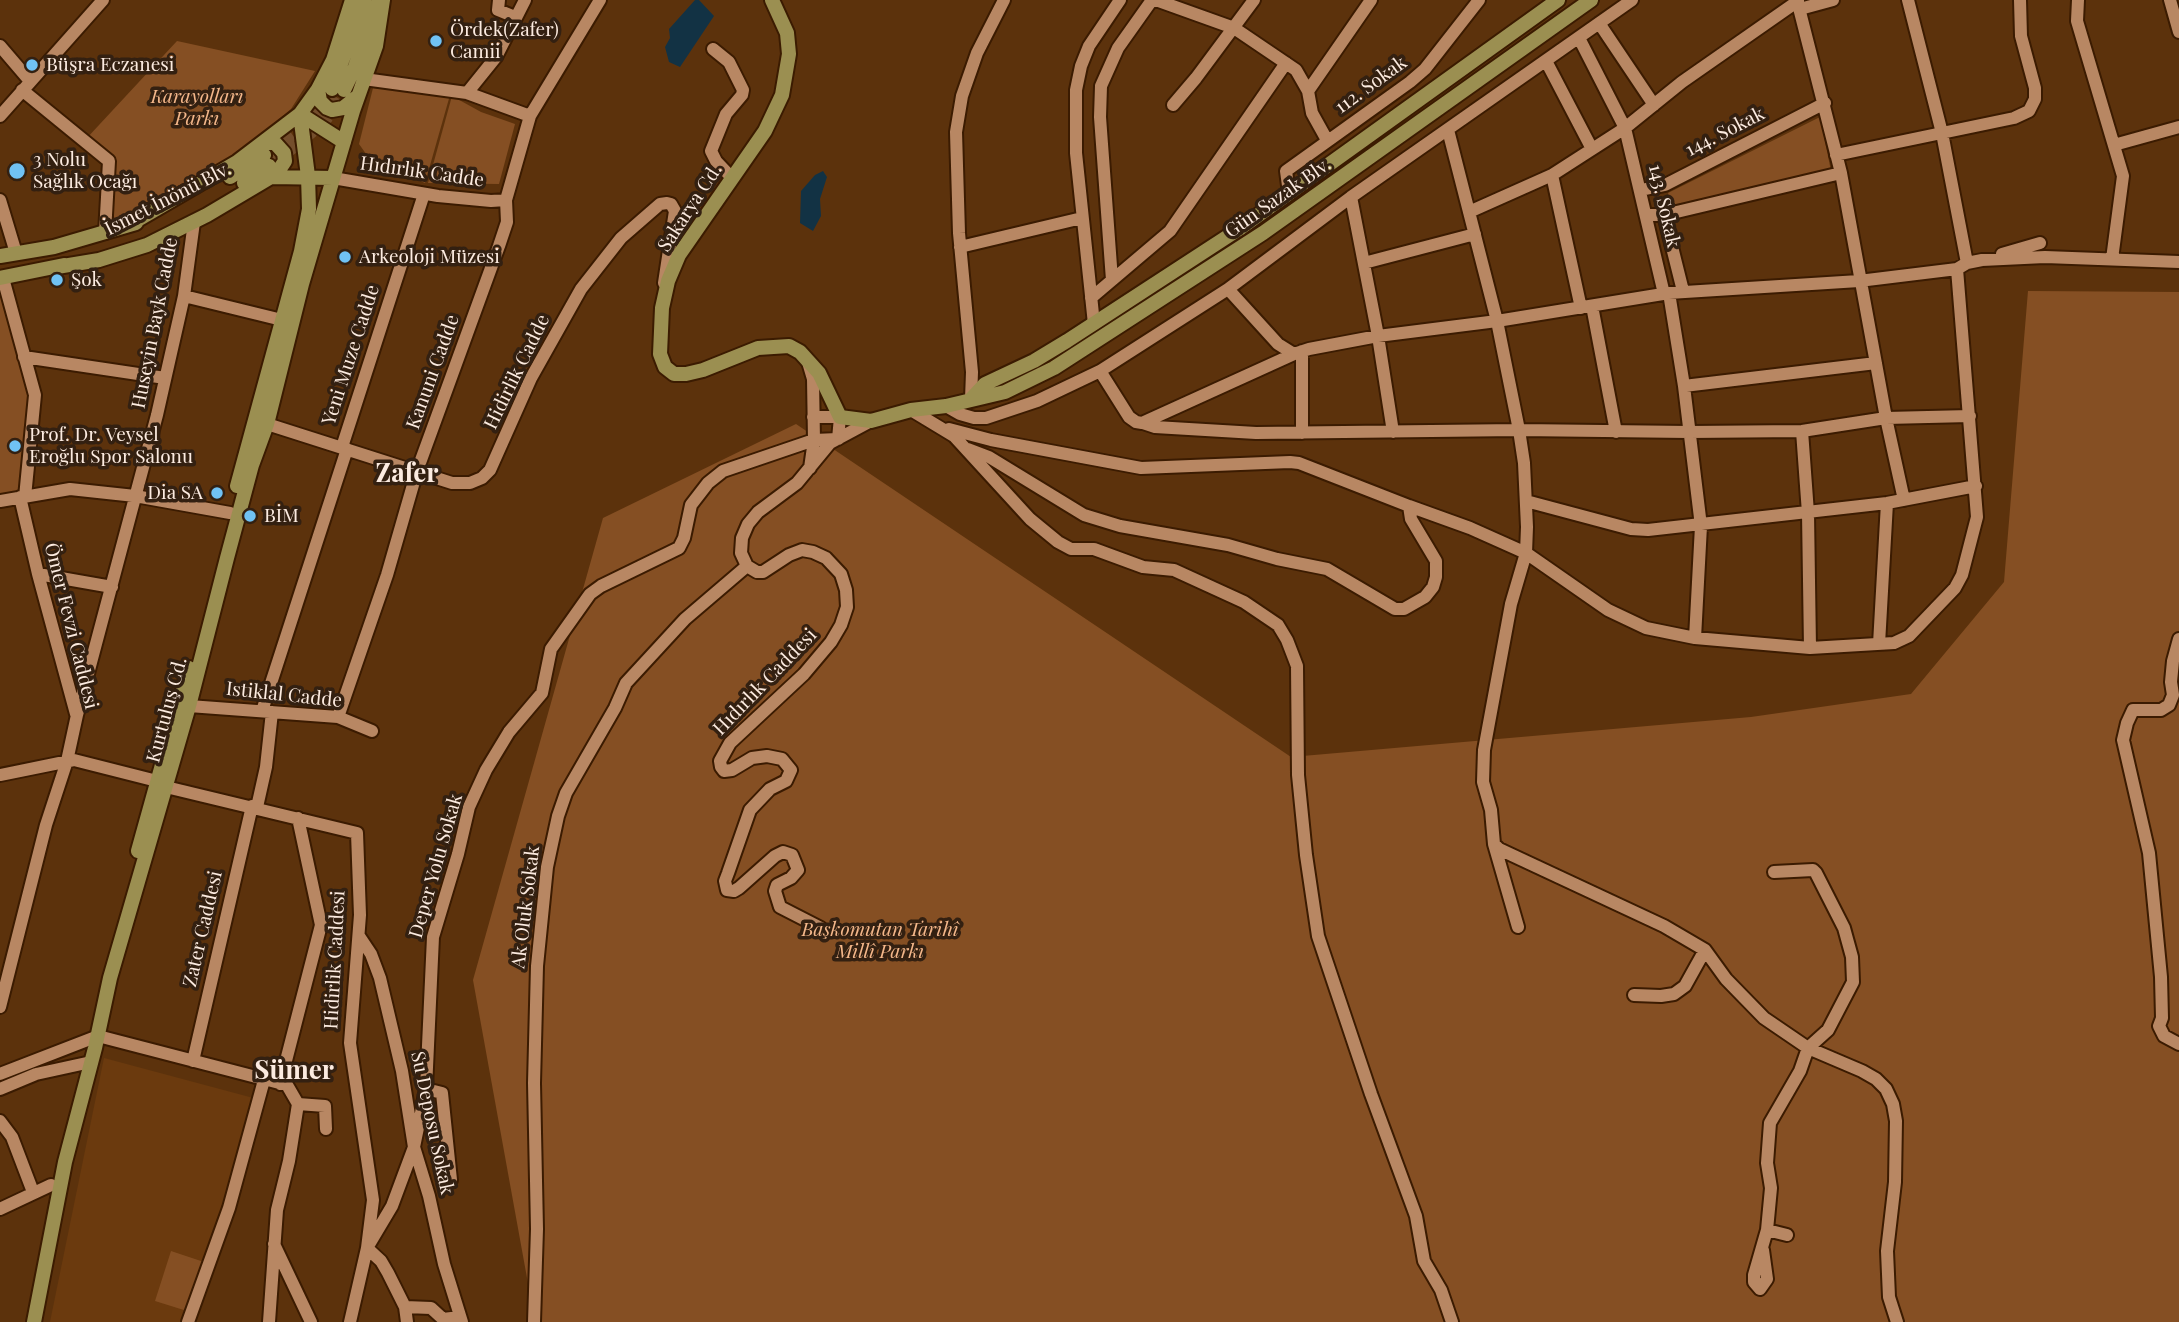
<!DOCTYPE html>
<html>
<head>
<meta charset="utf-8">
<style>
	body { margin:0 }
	canvas { display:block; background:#5c320c }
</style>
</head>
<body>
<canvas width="2179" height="1322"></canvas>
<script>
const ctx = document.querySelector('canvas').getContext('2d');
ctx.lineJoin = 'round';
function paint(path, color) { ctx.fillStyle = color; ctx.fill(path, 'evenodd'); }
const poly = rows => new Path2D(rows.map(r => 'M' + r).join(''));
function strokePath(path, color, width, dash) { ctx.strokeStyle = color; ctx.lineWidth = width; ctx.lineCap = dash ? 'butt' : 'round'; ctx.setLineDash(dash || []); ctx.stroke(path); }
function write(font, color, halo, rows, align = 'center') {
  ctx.font = font + ' "Playfair Display",serif'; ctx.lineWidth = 7; ctx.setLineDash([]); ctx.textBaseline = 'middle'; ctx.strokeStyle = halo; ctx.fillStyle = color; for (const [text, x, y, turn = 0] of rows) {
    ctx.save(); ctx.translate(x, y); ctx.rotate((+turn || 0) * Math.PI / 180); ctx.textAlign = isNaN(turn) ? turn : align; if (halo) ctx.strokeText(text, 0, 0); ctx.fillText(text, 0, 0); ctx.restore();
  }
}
paint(poly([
	[104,1058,257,1099,185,1322,50,1322]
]), '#6b3a0e');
paint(poly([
	[177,41,315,71,291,109,242,151,193,186,114,225,114,166,86,139],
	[373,88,450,95,425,183,369,158,359,144],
	[452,96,481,112,515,124,499,184,428,183],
	[1820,117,1831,171,1673,209,1668,193],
	[2028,291,2179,292,2179,1322,535,1322,473,980,603,518,796,424,1291,757,1751,717,1911,694,2004,582],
	[7,292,35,395,25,497,0,501,0,293],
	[171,1251,204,1262,187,1311,155,1301]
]), '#854f23');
paint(poly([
	[695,0,699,0,714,16,680,67,669,62,665,47,670,38,669,29],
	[823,171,827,177,820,199,821,216,813,231,800,223,801,191,815,175]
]), '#123244');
strokePath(poly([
	[264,155,298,130,318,110,332,89],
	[269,166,320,124,333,110,344,90]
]), '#744e2c', 14, [14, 7]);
const minor = poly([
	[499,0,498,10,515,17],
	[1156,0,1234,28,1296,70,1308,91],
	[1797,0,1841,173,1886,418,1904,500],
	[1908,0,1942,133,1967,263],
	[2078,0,2077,21,2123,176,2112,259],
	[2170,0,2179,32],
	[1800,9,1833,0],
	[1599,23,1654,105],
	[1579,38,1625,128,1664,294],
	[0,46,30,81],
	[713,49,729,62,743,90,742,95,726,114,711,151,716,161,732,178],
	[1546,61,1592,149],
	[364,79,467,93,530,116],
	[22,90,109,161,105,233],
	[467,93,496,57,525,0],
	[1173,105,1196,78,1254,0],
	[0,116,103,0],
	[1448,130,1497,321,1519,430,1524,463,1527,527,1526,553,1608,610,1646,628,1695,638,1810,648,1894,643,1909,636,1955,588,1962,575,1977,517,1957,269],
	[1327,140,1312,113,1308,91,1371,0],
	[2114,145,2179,127],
	[1836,155,2014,118,2029,111,2035,99,2035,88,2021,36,2020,0],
	[1552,175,1581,308],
	[333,178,438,196,491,201,506,200],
	[1641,190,1665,185,1825,103],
	[1289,193,1286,171,1410,82,1425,69,1479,0],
	[1351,197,1378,336,1393,432],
	[0,200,16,253],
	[1469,212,1552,175,1625,128,1682,82,1798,1],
	[1648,215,1664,215,1841,173],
	[1664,215,1683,291],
	[960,247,1082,218],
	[2002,254,2040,243],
	[1364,263,1475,234],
	[3,278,35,395,25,497],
	[1112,280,1100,117,1101,86,1118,48,1152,0],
	[1228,289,1278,344,1294,354],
	[1669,293,1684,386,1701,526,1695,638],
	[184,296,282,320],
	[1091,298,1170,231,1286,63],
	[1592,306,1616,432],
	[1094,324,1076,153,1076,90,1081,66,1089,46,1120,0],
	[1302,351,1302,433],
	[24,357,165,378],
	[808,362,813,379,814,440,810,468],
	[1100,371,1129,417,1136,422,1142,423,1294,354,1309,349,1378,336,1497,321,1669,293,1859,281,1957,269,1967,263,1982,260,2045,257,2179,262],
	[1684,386,1876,363],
	[971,399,972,372,959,233,956,132,962,96,977,53,1004,0],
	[946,406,960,414,974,418,986,418,1037,401,1100,371,1228,289,1351,197,1632,0],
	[911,410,954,436,1030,519,1058,542,1071,549,1094,549,1143,567,1174,570,1244,602,1278,625,1287,640,1297,666,1298,775,1306,855,1318,936,1371,1094,1416,1216,1424,1261,1441,1290,1452,1322],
	[1143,423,1155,427,1256,433,1519,430,1689,432,1802,431,1886,418,1970,416],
	[267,424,452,483,470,483,482,478,490,470,531,378,581,289,621,238,660,204,667,203,671,204,675,211,664,283],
	[949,429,991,440,1141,468,1290,462,1299,463,1409,506,1411,519,1436,561,1436,577,1433,587,1425,597,1404,609,1395,609,1327,569,1277,559,1228,545,1120,526,1084,515,989,457,968,449],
	[1802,431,1808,513,1810,648],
	[342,447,424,194],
	[20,497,38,574,76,714],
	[0,501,70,489,135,496,230,513],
	[1526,501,1631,529,1648,530,1887,503,1976,486],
	[1409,506,1470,528,1526,553,1511,604,1484,750,1483,782,1491,810,1494,844,1499,849,1664,926,1705,950,1726,979,1764,1018,1808,1048,1862,1071,1876,1079,1886,1089,1893,1104,1896,1121,1895,1182,1887,1251,1889,1297,1897,1322],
	[38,574,112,587],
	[2179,639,2173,661,2171,682,2173,695,2169,705,2161,710,2133,710,2127,723,2123,740,2149,853,2161,977,2162,1018,2159,1026,2164,1036,2179,1044],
	[1879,644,1887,503],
	[189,706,338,717,372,731],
	[262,711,347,449],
	[338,717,387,575,417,471,499,246,507,222,506,200,530,116,600,0],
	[0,775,74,760,157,781],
	[166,787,357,833,360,915,350,1043,373,1200,367,1248,350,1322],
	[257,807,266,767,272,712],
	[1494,844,1518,927],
	[821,928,780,907,775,891,777,885,791,878,798,870,792,855,783,852,775,856,739,888,734,891,727,890,725,881,728,873,750,810,770,789,786,781,791,770,782,759,767,756,752,758,732,770,724,771,721,767,720,761,730,743,804,674,831,642,841,625,847,607,846,590,841,574,826,558,813,552,802,550,789,555,763,572,757,572,747,566,741,553,742,538,748,524,758,512,797,483,830,443,871,421],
	[359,936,371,954,380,978,402,1071,414,1147,429,1196,444,1264,462,1322],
	[1634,995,1661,996,1674,994,1685,986,1705,950],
	[0,1007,46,825,67,761,77,715,157,415,184,296,194,222],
	[193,1061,252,806],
	[0,1074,98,1036,287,1085,298,1104,325,1106,326,1129],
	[280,1084,321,925,298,818],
	[0,1089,36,1074,91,1062],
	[426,1089,442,1093,451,1180],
	[0,1121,12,1137,33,1192],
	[0,1209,51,1185],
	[1767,1230,1787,1235],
	[274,1244,311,1322],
	[1763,1250,1767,1279,1760,1289,1754,1282,1754,1275,1767,1230,1771,1188,1767,1163,1770,1123,1800,1071,1808,1048,1828,1030,1853,982,1852,957,1844,928,1816,873,1813,870,1774,872],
	[405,1307,431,1308,443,1319,460,1317],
	[188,1322,229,1208,264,1080],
	[269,1322,277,1210,289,1161,298,1104],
	[407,1322,405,1307,388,1273,381,1261,367,1248,392,1206,414,1147,426,1089,433,937,458,854,469,807,486,770,509,732,542,693,551,649,590,594,601,586,679,548,684,538,691,505,708,483,723,471,814,440,838,439,840,417,813,417],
	[534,1322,537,1229,534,1083,537,966,547,867,558,816,566,793,615,708,626,683,685,619,747,566]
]);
const major = poly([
	[772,0,787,33,789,54,782,95,765,131,679,255,668,281,662,308,660,354,665,367,674,374,686,374,703,370,758,348,789,346,800,352,819,373,840,417,871,421,911,410,946,406,1005,392,1054,368,1263,233,1591,0],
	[318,89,320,101,327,108,332,110,343,108,358,96],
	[332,89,364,0],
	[344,90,355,67,375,6],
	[300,114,344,142],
	[264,143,275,143,284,153,285,161,279,170,271,177],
	[230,177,264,155],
	[244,183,269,166],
	[129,225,237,162,300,114,318,89,333,60,352,0],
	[0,256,54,247,136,223],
	[57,267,99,260,147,245,207,215,271,177,333,178],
	[0,278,64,265],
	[971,399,985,384,1034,361,1067,341,1239,229,1558,0],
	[237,486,301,251,309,209,308,176,300,114],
	[138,851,189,668],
	[34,1322,65,1162,95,1048,110,978,189,706,227,558,252,465,267,424,302,284,353,111,376,46,383,0]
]);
strokePath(minor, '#3b1b01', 16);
strokePath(major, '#3b1b01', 18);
strokePath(minor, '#b88763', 12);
strokePath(major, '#9b8f51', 14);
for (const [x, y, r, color] of [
	[436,41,7,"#70c2f4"],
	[32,65,7,"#70c2f4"],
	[17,171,9,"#70c2f4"],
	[345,257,7,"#70c2f4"],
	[57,280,7,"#70c2f4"],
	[15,446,7,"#70c2f4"],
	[217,493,7,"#70c2f4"],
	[250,516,7,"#70c2f4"]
]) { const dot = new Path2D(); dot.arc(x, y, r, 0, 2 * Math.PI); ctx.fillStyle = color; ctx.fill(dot); strokePath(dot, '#332011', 2.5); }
write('19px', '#fcebe0', '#332011', [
	["Ördek(Zafer)",450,30],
	["Camii",450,52],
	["Büşra Eczanesi",46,65],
	["3 Nolu",33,160],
	["Sağlık Ocağı",33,182],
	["Arkeoloji Müzesi",359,257],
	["Şok",71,280],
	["Prof. Dr. Veysel",29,435],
	["Eroğlu Spor Salonu",29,457],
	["Dia SA",203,493,"right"],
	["BİM",264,516]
], 'left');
write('19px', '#fcebe0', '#332011', [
	["112. Sokak",1371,85,-36],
	["144. Sokak",1725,132,-27],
	["Hıdırlık Cadde",422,172,8],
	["Gün Sazak Blv.",1278,198,-35],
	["İsmet İnönü Blv.",168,199,-27],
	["143. Sokak",1664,206,77],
	["Sakarya Cd.",690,208,-57],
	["Huseyin Bayk Cadde",155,323,-79],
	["Yeni Muze Cadde",351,355,-72],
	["Kanuni Cadde",433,372,-70],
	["Hidirlik Cadde",517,372,-64],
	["Ömer Fevzi Caddesi",71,626,76],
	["Hıdırlık Caddesi",765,682,-46],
	["Istiklal Cadde",284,695,6],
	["Kurtuluş Cd.",167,710,-75],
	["Deper Yolu Sokak",436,866,-74],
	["Ak Oluk Sokak",526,907,-83],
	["Zater Caddesi",203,929,-77],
	["Hidirlik Caddesi",335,960,-87],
	["Su Deposu Sokak",432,1123,78]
]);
write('italic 19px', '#f4b78a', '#332011', [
	["Karayolları",197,97],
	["Parkı",197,119],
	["Başkomutan Tarihî",880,930],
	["Millî Parkı",880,952]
]);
write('bold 26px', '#fcebe0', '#332011', [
	["Zafer",407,474],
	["Sümer",294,1071]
]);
</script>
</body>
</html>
